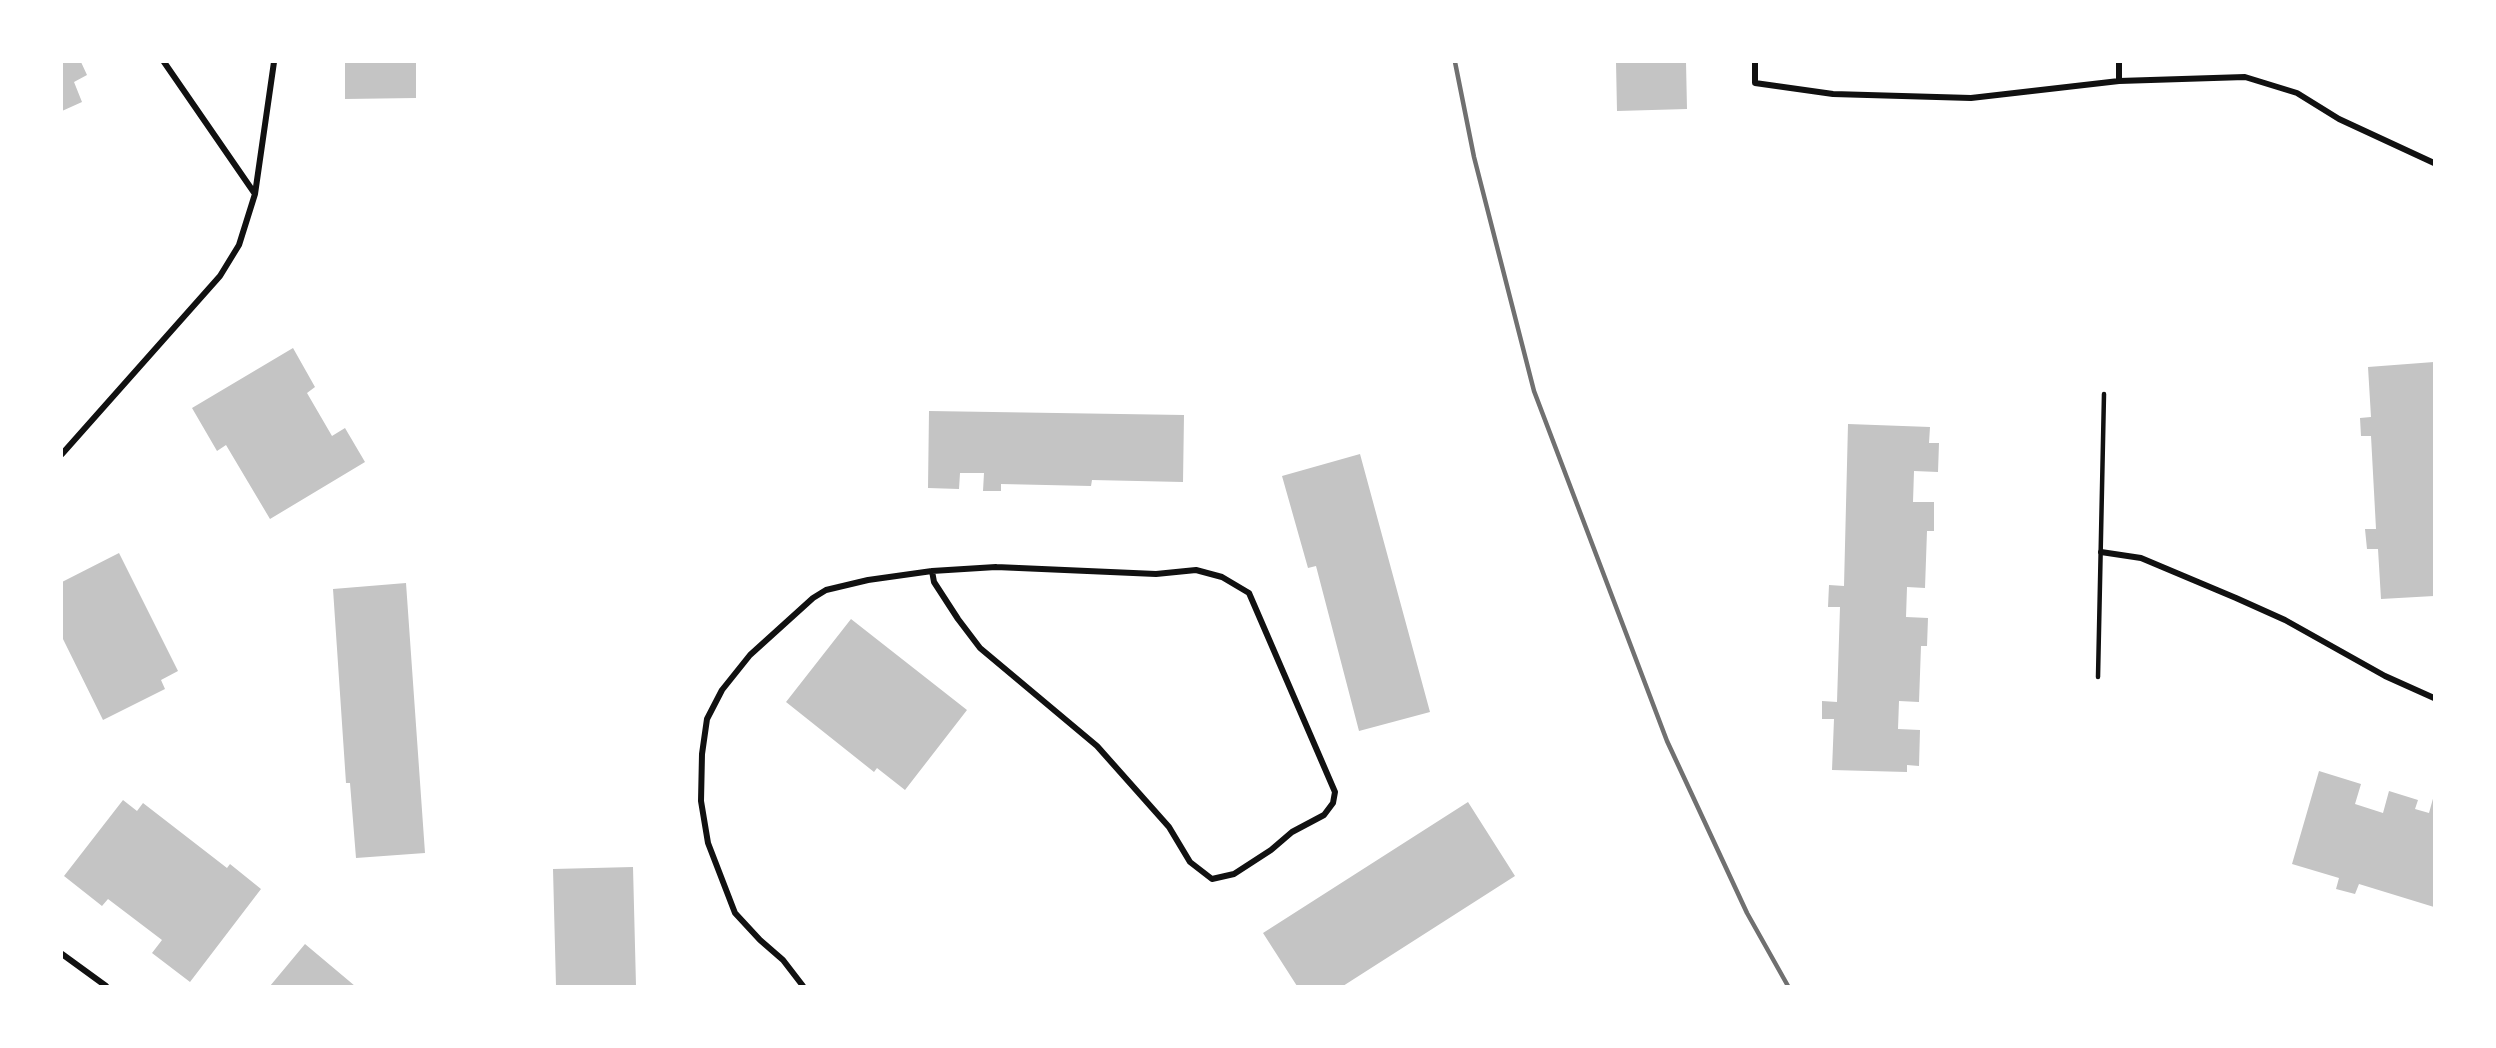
<!DOCTYPE html>
<html>
<head>
<meta charset="utf-8">
<style>
	body { margin:0 }
	#map { position:relative; width:2496px; height:1048px; overflow:hidden; background:#fff; font-family:"Alegreya Sans",sans-serif }
	canvas { display:block }
	.frame { position:absolute; inset:0; border:63px solid #fff; pointer-events:none }
</style>
</head>
<body>
<div id="map">
<canvas width="2496" height="1048"></canvas>
<div class="frame"></div>
</div>
<script>
const ctx = document.querySelector('canvas').getContext('2d');
ctx.lineJoin = 'round';
function paint(path, color) { ctx.fillStyle = color; ctx.fill(path, 'evenodd'); }
const poly = rows => new Path2D(rows.map(r => 'M' + r).join(''));
function strokePath(path, color, width, dash) { ctx.strokeStyle = color; ctx.lineWidth = width; ctx.lineCap = dash ? 'butt' : 'round'; ctx.setLineDash(dash || []); ctx.stroke(path); }
paint(poly([
	[62,62,81,62,87,75,74,82,82,102,62,111],
	[345,62,416,62,416,98,345,99],
	[1616,62,1686,62,1687,109,1617,111],
	[293,348,315,387,307,393,332,436,345,428,365,462,270,519,226,445,217,451,192,408],
	[2434,362,2434,596,2381,599,2378,549,2367,549,2365,529,2376,529,2371,436,2361,436,2360,418,2371,417,2368,367],
	[929,411,1184,415,1183,482,1092,480,1091,486,1001,484,1001,491,983,491,984,473,960,473,959,489,928,488],
	[1848,424,1930,427,1929,443,1939,443,1938,472,1914,471,1913,502,1934,502,1934,531,1927,531,1925,588,1907,587,1906,617,1928,618,1927,646,1921,646,1919,702,1899,701,1898,729,1920,730,1919,766,1907,765,1907,772,1832,770,1834,719,1822,719,1822,701,1837,702,1840,607,1828,607,1829,585,1844,586],
	[1360,454,1430,712,1359,731,1316,566,1308,568,1282,476],
	[119,553,178,671,161,680,165,689,103,720,62,637,62,582],
	[406,583,425,853,356,858,350,783,346,783,333,589],
	[851,619,967,710,905,790,877,768,874,772,786,702],
	[2319,771,2361,784,2355,804,2383,813,2389,791,2418,800,2415,809,2429,813,2434,795,2434,907,2359,884,2355,894,2336,889,2339,878,2292,864],
	[123,800,137,811,143,803,227,868,230,864,261,889,190,982,152,953,162,940,108,899,102,906,64,876],
	[1468,802,1515,876,1343,986,1297,986,1263,933],
	[633,867,636,986,556,986,553,869],
	[305,944,355,986,270,986]
]), '#c4c4c4');
strokePath(poly([
	[2098,677,2104,394]
]), '#111', 4.5);
strokePath(poly([
	[164,62,255,194,274,62],
	[1755,62,1755,83,1833,94,1971,98,2119,81,2245,77,2297,93,2339,119,2434,163],
	[2119,62,2119,81],
	[62,454,220,276,239,245,255,194],
	[2101,552,2141,558,2236,598,2285,620,2385,676,2434,698],
	[996,567,1156,574,1196,570,1222,577,1249,593,1335,792,1333,803,1324,815,1292,832,1271,850,1234,874,1212,879,1190,862,1169,827,1097,746,980,648,958,619,934,582,932,571,996,567],
	[62,954,106,986],
	[803,986,783,960,760,940,735,913,708,843,701,801,702,754,707,719,722,690,750,655,813,598,826,590,868,580,932,571]
]), '#111', 6);
strokePath(poly([
	[1455,62,1474,157,1534,391,1667,741,1747,913,1788,986]
]), '#707070', 4.5);
</script>
</body>
</html>
